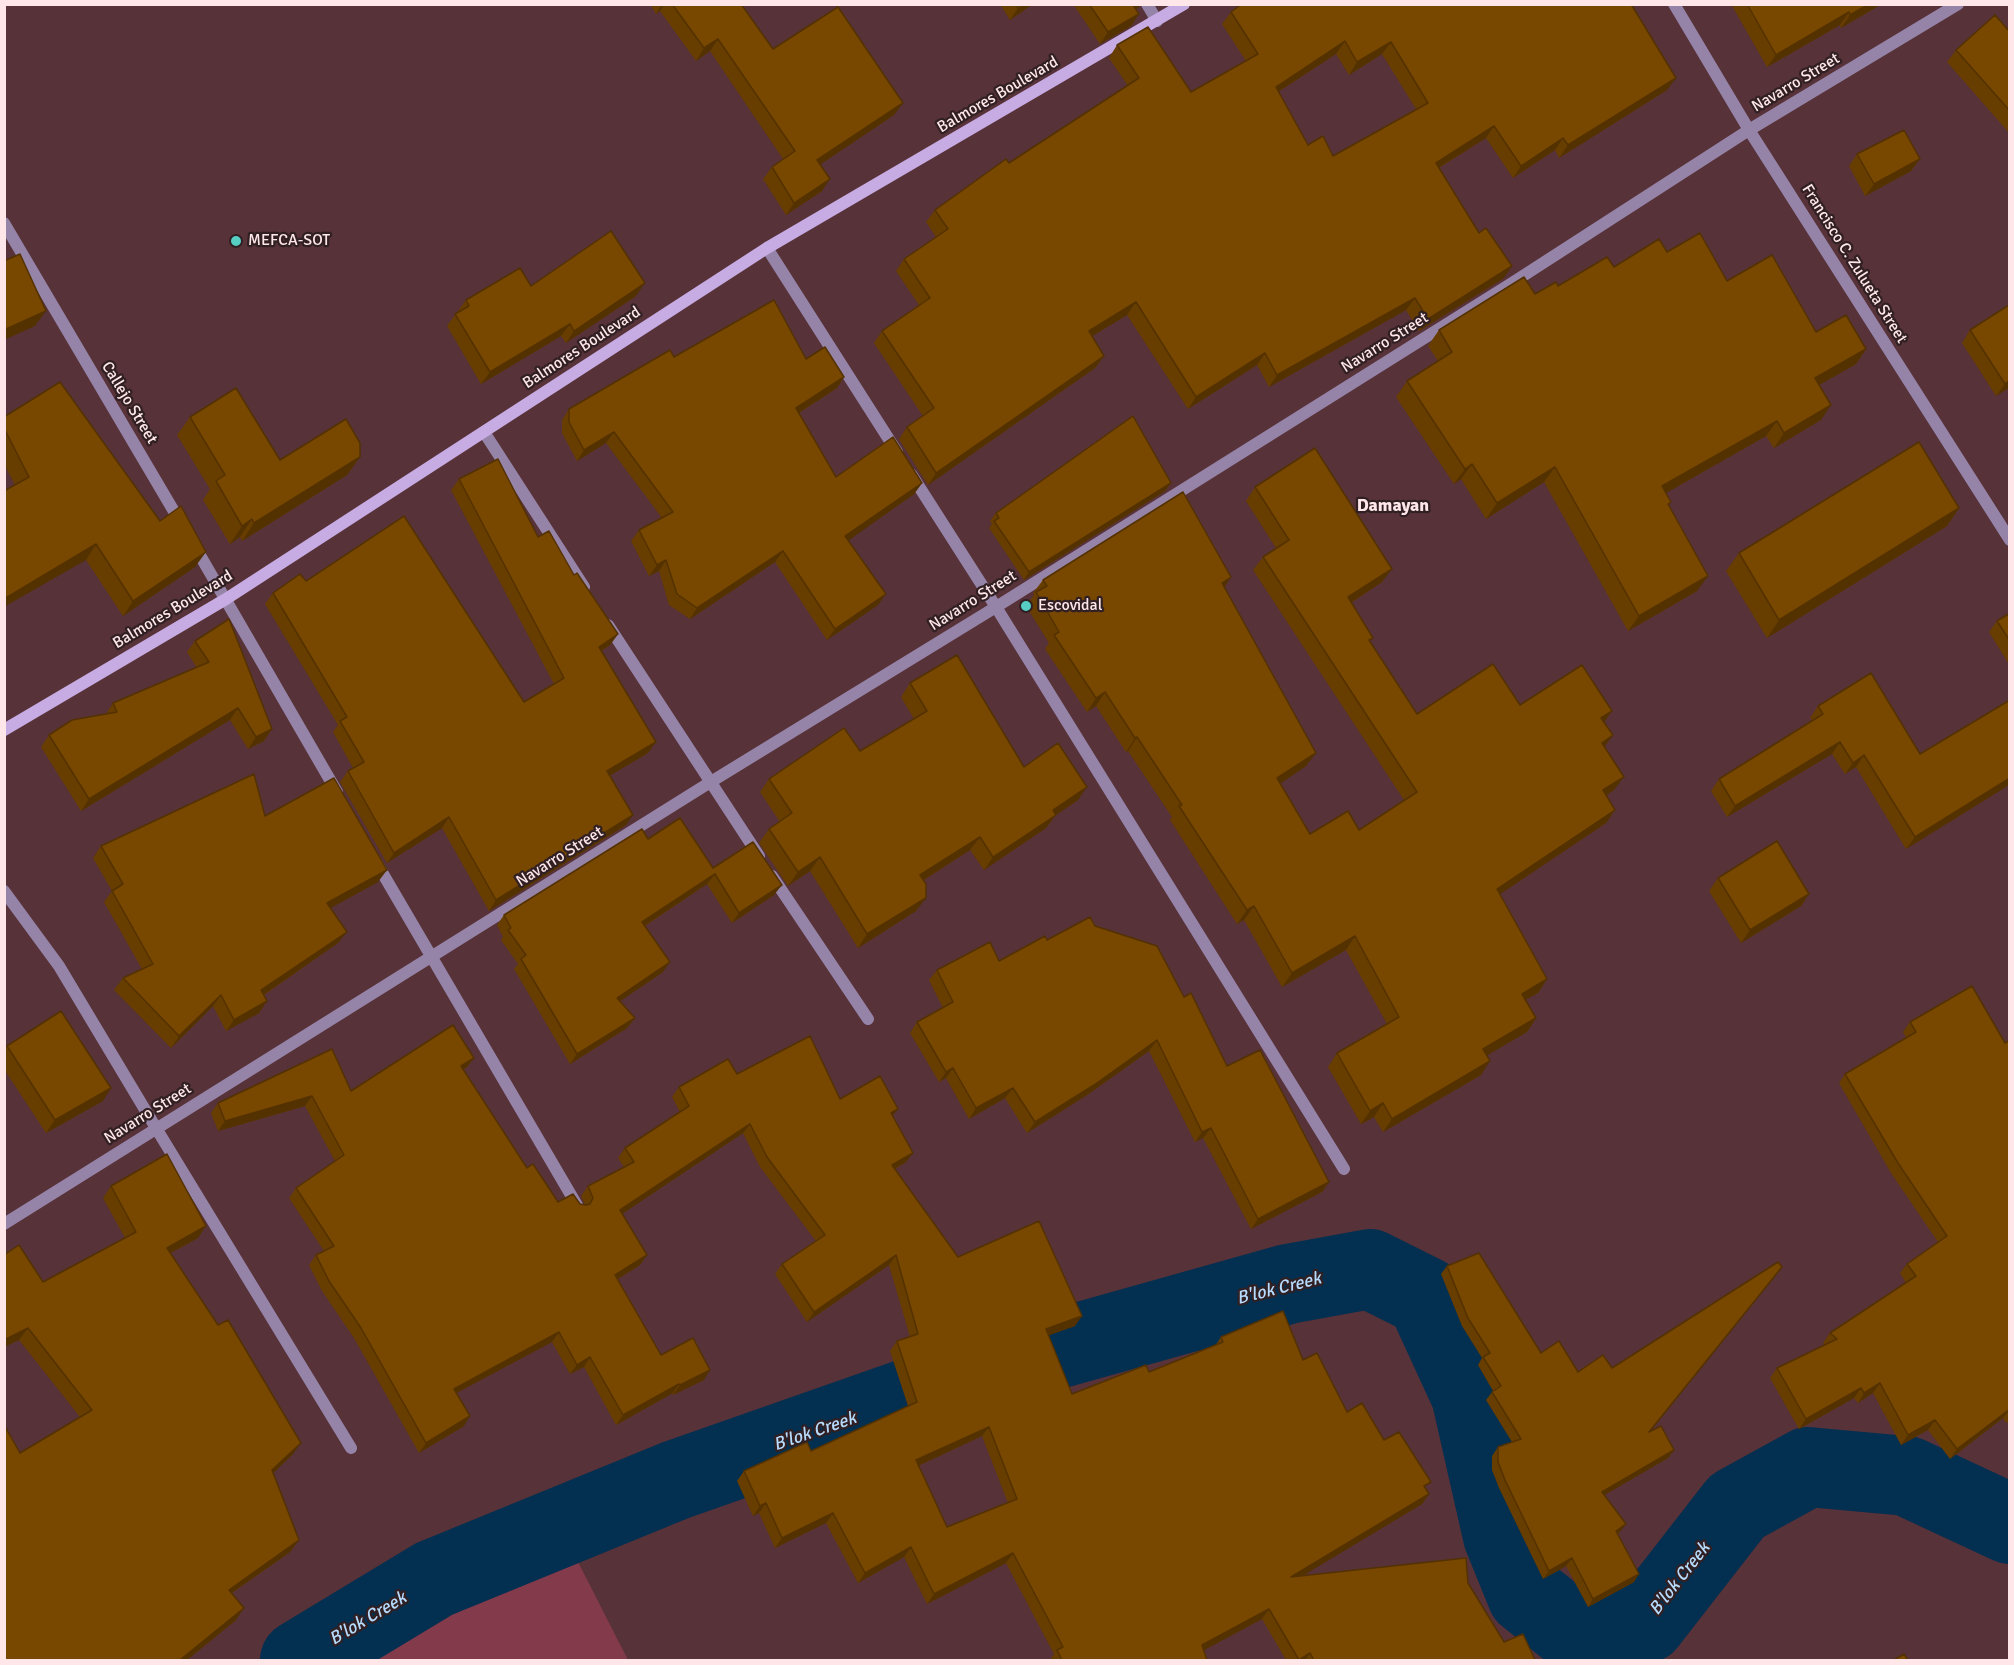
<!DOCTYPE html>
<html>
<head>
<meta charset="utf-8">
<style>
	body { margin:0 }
	#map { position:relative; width:2014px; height:1665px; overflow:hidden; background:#573239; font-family:Signika,sans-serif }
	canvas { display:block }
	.frame { position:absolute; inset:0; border:6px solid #fee6e9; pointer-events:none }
</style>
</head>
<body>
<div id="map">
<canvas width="2014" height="1665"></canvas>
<div class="frame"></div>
</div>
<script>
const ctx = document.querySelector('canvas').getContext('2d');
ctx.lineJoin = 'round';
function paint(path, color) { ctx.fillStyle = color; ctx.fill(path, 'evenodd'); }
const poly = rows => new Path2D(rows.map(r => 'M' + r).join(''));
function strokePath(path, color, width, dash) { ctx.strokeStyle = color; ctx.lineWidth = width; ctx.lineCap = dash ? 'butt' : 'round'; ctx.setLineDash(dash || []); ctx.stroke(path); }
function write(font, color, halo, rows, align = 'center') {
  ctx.font = font + ' Signika,sans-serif'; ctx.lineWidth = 4.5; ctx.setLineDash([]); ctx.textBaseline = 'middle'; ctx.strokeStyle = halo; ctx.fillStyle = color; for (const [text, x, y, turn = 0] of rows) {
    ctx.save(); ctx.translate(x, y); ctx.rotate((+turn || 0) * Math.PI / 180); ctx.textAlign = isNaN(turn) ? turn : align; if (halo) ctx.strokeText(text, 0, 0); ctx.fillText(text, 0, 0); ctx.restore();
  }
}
paint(poly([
	[575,1556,628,1660,335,1660,434,1595]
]), '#833a4b');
strokePath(poly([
	[300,1660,434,1579,676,1480,1021,1359,1288,1284,1370,1269,1426,1297,1471,1395,1503,1536,1527,1595,1585,1641,1646,1623,1737,1506,1808,1467,1907,1476,2010,1524]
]), '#032f50', 80);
strokePath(poly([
	[1147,4,1157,21],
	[1674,4,1749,130,2010,540],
	[4,223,182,525],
	[767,248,897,452],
	[484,432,584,587],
	[911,474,996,607,1344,1169],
	[194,545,337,792],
	[608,625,759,856],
	[376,862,578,1207],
	[772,876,868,1019],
	[4,891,59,966,156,1128,351,1448],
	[4,1224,709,783,996,607,1512,283,1749,130,1958,4]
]), '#9684a8', 12);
strokePath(poly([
	[4,730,226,599,767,248,1184,4]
]), '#c7abe3', 12);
paint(poly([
	[650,4,741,4,773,49,894,115,820,164,822,191,786,215,763,179,772,167,783,159,710,51,696,61,660,11,656,14],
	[1000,4,1033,4,1010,20],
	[1073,4,1141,4,1136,9,1131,26,1100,44],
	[1731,4,1882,4,1841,28,1840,25,1767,67],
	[1231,12,1667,90,1559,158,1555,150,1513,178,1486,138,1439,168,1504,278,1419,331,1406,310,1269,387,1257,365,1188,409,1127,315,1092,336,1104,356,1095,368,928,485,899,439,907,427,923,416,874,343,882,331,919,305,896,271,904,259,936,237,926,222,935,210,1128,86,1109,58,1117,45,1191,92,1246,61,1222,24],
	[1336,54,1349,75,1382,54,1416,109,1333,156,1308,145,1278,92],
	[2010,32,2010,134,1947,62,1956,50],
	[1857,154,1920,159,1911,171,1865,196,1849,166],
	[1667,252,1727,281,1816,332,1866,349,1856,364,1819,385,1821,420,1774,448,1766,436,1666,493,1668,506,1697,591,1628,631,1544,482,1486,519,1461,479,1454,484,1396,397,1407,381,1438,361,1428,346,1439,330,1535,294,1614,267],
	[531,286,636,296,566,343,561,336,481,384,447,326,466,300],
	[2010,306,2010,387,1996,396,1962,343,1970,330],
	[674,357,806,359,844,377,837,388,799,413,836,477,922,483,914,494,848,540,878,605,827,640,775,562,690,619,669,605,659,571,649,576,631,541,639,530,662,518,606,443,577,461,562,433,562,420,569,409],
	[4,417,160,521,195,567,123,616,86,560,15,485,4,464],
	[190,417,280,460,360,457,347,475,242,541,240,537,230,544,203,500,210,489,177,435],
	[459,479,538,537,574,575,618,634,610,645,601,651,648,753,609,776,626,825,489,911,442,828,387,863,340,782,348,771,353,768,333,732,338,725,265,604,273,593,306,581,524,702,554,684,451,490],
	[1171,483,1165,491,1024,580,989,528,992,524,990,521,996,513],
	[1255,487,1382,582,1351,603,1370,642,1417,714,1520,705,1612,711,1604,722,1605,747,1614,790,1606,795,1615,810,1606,823,1500,894,1547,979,1538,993,1525,1000,1536,1018,1527,1032,1487,1055,1481,1075,1383,1132,1374,1117,1361,1124,1328,1067,1337,1053,1387,1024,1346,950,1282,987,1244,920,1237,924,1170,820,1172,817,1128,751,1126,752,1096,706,1087,712,1045,649,1049,643,1026,606,1034,595,1033,593,1043,580,1224,587,1306,766,1280,783,1310,834,1359,830,1404,800,1253,570,1263,557,1276,548,1246,501],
	[1959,508,1947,526,1767,638,1726,571,1739,553],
	[2010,613,2010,666,1989,632,1997,621],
	[195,641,272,729,264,741,248,749,230,720,81,811,41,747,49,735,106,714,113,703,197,668,187,652],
	[910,683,1024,767,1078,800,1056,815,1046,828,984,870,970,850,924,880,916,911,858,948,810,871,788,886,759,843,769,829,780,822,760,792,769,779,860,751,914,719,901,697],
	[2010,700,2010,785,2009,785,1906,849,1856,767,1845,774,1832,754,1727,817,1711,791,1719,779,1812,720,1810,718,1818,706,1920,754],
	[265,816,378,882,330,908,338,943,264,995,267,1001,259,1013,226,1031,213,1006,171,1048,114,990,123,978,142,969,104,902,112,891,93,858,101,846],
	[648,839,774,895,732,923,707,884,645,926,663,972,620,1001,635,1018,627,1028,570,1064,514,969,518,964,501,940,503,937,497,925,504,915],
	[1718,878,1809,894,1801,906,1741,943,1709,891],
	[1095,926,1184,997,1227,1066,1329,1182,1322,1192,1251,1229,1203,1138,1195,1142,1149,1051,1087,1095,1027,1133,1005,1098,969,1119,946,1078,939,1082,910,1033,917,1022,943,1008,929,980,937,970,999,961,1047,940],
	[1910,1022,2005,1043,2010,1040,2010,1421,2006,1423,2003,1418,1950,1459,1928,1430,1901,1445,1873,1393,1858,1403,1854,1398,1799,1429,1770,1378,1777,1368,1825,1345,1823,1343,1830,1333,1906,1283,1900,1273,1907,1264,1938,1242,1891,1173,1839,1083,1845,1074,1906,1037,1903,1032],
	[7,1046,103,1101,46,1133,4,1069,4,1050],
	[474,1058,467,1067,463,1070,527,1168,558,1202,585,1205,581,1196,588,1186,624,1167,618,1158,625,1148,680,1112,672,1097,679,1087,737,1074,840,1099,893,1117,906,1162,895,1169,958,1257,1075,1326,1048,1335,1072,1394,1149,1372,1215,1346,1221,1337,1303,1360,1347,1412,1384,1440,1426,1489,1429,1494,1422,1504,1302,1576,1468,1583,1504,1642,1535,1660,1286,1660,1262,1619,1204,1650,1207,1660,1050,1660,1054,1654,1006,1563,927,1604,904,1557,858,1583,826,1523,775,1548,759,1513,753,1516,737,1481,744,1471,811,1451,908,1406,890,1351,897,1341,910,1337,889,1265,807,1322,775,1274,782,1264,816,1241,760,1167,743,1133,622,1214,640,1265,618,1279,661,1355,704,1380,673,1395,673,1393,616,1425,584,1367,570,1374,552,1342,456,1393,464,1426,419,1453,354,1338,322,1291,309,1265,316,1255,324,1251,289,1198,296,1188,335,1161,305,1106,218,1131,211,1113,218,1103,351,1091],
	[982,1436,1008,1503,947,1527,918,1466],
	[111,1186,198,1238,171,1253,293,1454,273,1473,299,1540,290,1552,232,1593,236,1620,187,1660,4,1660,20,1453,80,1417,19,1340,4,1347,4,1255,43,1282,125,1238,103,1198],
	[1447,1266,1541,1353,1578,1372,1612,1368,1776,1275,1650,1432,1674,1450,1668,1458,1604,1495,1620,1532,1617,1534,1634,1582,1588,1607,1566,1566,1543,1579,1499,1488,1492,1470,1492,1456,1498,1447,1512,1442,1486,1400,1493,1391,1478,1365,1482,1358,1462,1326,1441,1274]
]), '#673d00');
paint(poly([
	[662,4,665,4,660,11,656,14],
	[1024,4,1033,4,1010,20,1018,8],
	[1134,4,1141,4,1139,7,1125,17],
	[1869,4,1882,4,1841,28,1850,15],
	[1849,12,1840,25,1767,67,1776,55],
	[1139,14,1131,26,1100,44,1108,32],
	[718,39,710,51,696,61,704,48],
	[1345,41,1336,54,1267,99,1276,87],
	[1391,42,1382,54,1349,75,1357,62],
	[1676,78,1667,90,1559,158,1568,145],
	[903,103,894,115,809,172,817,160],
	[1494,126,1486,138,1427,175,1436,163],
	[1563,138,1555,150,1513,178,1521,166],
	[1920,159,1911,171,1865,196,1874,184],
	[830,179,822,191,786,215,794,203],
	[1512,266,1504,278,1419,331,1428,319],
	[645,283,636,296,566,343,574,331],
	[1415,298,1406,310,1269,387,1277,375],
	[1136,302,1127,315,1081,343,1089,331],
	[46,311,35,326,4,340,4,330],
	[570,324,561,336,481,384,490,372],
	[1866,349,1856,364,1805,393,1815,378],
	[1265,353,1257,365,1188,409,1196,397],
	[1104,356,1095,368,928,485,936,473],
	[844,377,837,388,789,419,796,408],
	[2010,380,2010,387,1996,396,2005,384],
	[1831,405,1821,420,1774,448,1784,433],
	[1777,421,1766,436,1652,501,1662,486],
	[614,432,606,443,577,461,584,450],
	[360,457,347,475,242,541,254,523],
	[1472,464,1461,479,1454,484,1465,469],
	[1555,467,1544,482,1486,519,1497,503],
	[922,483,914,494,838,548,845,536],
	[1171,483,1165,491,1024,580,1029,572],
	[1959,508,1947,526,1767,638,1779,620],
	[252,519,240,537,230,544,242,526],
	[96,544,86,560,4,607,4,599],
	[783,551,775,562,690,619,697,608],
	[206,552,195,567,123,616,133,601],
	[666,560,659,571,649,576,657,565],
	[1392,569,1382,582,1338,611,1348,597],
	[1708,576,1697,591,1628,631,1639,616],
	[1231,577,1222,591,1222,583],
	[886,594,878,605,827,640,835,629],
	[618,634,610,645,591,657,599,647],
	[1105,692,1096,706,1087,712,1096,698],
	[238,708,230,720,81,811,89,799],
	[1612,711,1603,724,1601,718],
	[272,729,264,741,248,749,256,737],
	[1613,735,1603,749,1602,743],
	[1137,737,1128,751,1126,752,1135,738],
	[656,742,648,753,599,782,607,771],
	[1840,742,1832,754,1727,817,1735,806],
	[1316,753,1306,766,1268,792,1277,778],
	[1864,755,1856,767,1845,774,1853,763],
	[1624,777,1614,790,1594,804,1603,790],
	[2010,778,2009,785,1906,849,1915,837],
	[1087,787,1078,800,1056,815,1046,828,984,870,993,857,1053,810],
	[1615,810,1606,823,1487,903,1497,889],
	[633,815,626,825,489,911,496,900],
	[449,817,442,828,387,863,394,853],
	[980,837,970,850,911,888,920,875],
	[820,857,810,871,788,886,798,872],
	[387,870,378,882,318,915,327,903],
	[715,874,707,884,635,932,642,922],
	[782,885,774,895,732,923,739,913],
	[1809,894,1801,906,1741,943,1750,930],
	[926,898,916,911,858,948,867,934],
	[1254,906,1244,920,1237,924,1247,910],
	[347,932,338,943,253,1002,261,990],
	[1355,936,1346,950,1282,987,1292,973],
	[670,962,663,972,610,1008,617,998],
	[1547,979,1538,993,1512,1007,1522,994],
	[221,995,213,1006,171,1048,179,1036],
	[267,1001,259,1013,226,1031,234,1020],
	[635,1018,627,1028,570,1064,577,1054],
	[1536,1018,1527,1032,1474,1063,1483,1049],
	[1157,1040,1149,1051,1087,1095,1027,1133,1035,1122],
	[474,1058,467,1067,454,1076,461,1066],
	[1490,1061,1481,1075,1383,1132,1392,1119],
	[953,1068,946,1078,939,1082,946,1072],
	[111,1088,103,1101,46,1133,55,1120],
	[1013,1088,1005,1098,969,1119,976,1108],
	[312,1096,305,1106,218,1131,225,1121],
	[1383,1103,1374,1117,1361,1124,1370,1111],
	[898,1109,891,1118,891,1113],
	[750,1124,743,1133,613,1220,620,1210],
	[1211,1128,1203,1138,1195,1142,1202,1132],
	[913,1153,906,1162,885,1174,892,1165],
	[1329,1182,1322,1192,1251,1229,1258,1219],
	[206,1226,198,1238,159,1259,167,1248],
	[647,1255,640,1265,608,1285,615,1275],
	[896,1255,889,1265,807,1322,814,1312],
	[1782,1267,1776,1275,1643,1440,1649,1432],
	[1082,1316,1075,1326,1039,1339,1046,1329],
	[28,1328,19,1340,4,1347,4,1340],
	[559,1332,552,1342,447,1398,454,1389],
	[590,1357,584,1367,570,1374,577,1365],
	[710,1370,704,1380,673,1395,680,1385],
	[1880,1383,1873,1393,1858,1403,1864,1393],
	[679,1384,673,1393,616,1425,623,1415],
	[1861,1388,1854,1398,1799,1429,1806,1419],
	[2010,1409,2003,1418,1950,1459,1957,1449],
	[470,1416,464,1426,419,1453,426,1443],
	[1935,1420,1928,1430,1901,1445,1908,1435],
	[989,1427,982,1436,909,1470,916,1460],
	[301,1443,293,1454,264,1482,272,1470],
	[1674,1450,1668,1458,1596,1500,1602,1492],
	[1429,1494,1422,1504,1284,1587,1291,1577],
	[766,1503,759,1513,753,1516,760,1506],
	[833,1513,826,1523,775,1548,782,1538],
	[1626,1524,1620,1532,1610,1539,1616,1531],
	[299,1540,290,1552,220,1601,229,1590],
	[911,1547,904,1557,858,1583,865,1573],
	[1013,1553,1006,1563,927,1604,934,1594],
	[1572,1558,1566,1566,1543,1579,1549,1571],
	[1639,1574,1634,1582,1588,1607,1593,1599],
	[244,1608,236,1620,187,1660,180,1660],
	[1269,1609,1262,1619,1195,1655,1202,1645],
	[1310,1653,1305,1660,1298,1660,1299,1660]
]), '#543200');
const building = poly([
	[672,4,741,4,773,49,838,7,903,103,817,160,830,179,794,203,772,167,795,151,718,39,704,48,672,4],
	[1016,4,1024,4,1018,8,1016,4],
	[1089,4,1134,4,1133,5,1139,14,1108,32,1089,4],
	[1242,4,1631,4,1676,78,1568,145,1563,138,1521,166,1494,126,1436,163,1479,233,1486,228,1512,266,1428,319,1415,298,1277,375,1265,353,1196,397,1136,302,1089,331,1104,356,936,473,907,427,934,408,882,331,930,298,904,259,948,229,935,210,1006,159,1009,163,1139,78,1117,45,1148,27,1191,92,1258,54,1231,12,1242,4],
	[1345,41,1357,62,1391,42,1428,103,1333,156,1323,136,1308,145,1276,87,1345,41],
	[1747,4,1869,4,1850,15,1849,12,1776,55,1747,4],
	[1995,15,2010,32,2010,111,1956,50,1995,15],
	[1904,130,1920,159,1874,184,1857,154,1904,130],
	[611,231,645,283,574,331,570,324,490,372,455,314,469,306,466,300,520,268,531,286,611,231],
	[1700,233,1727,281,1772,255,1816,332,1846,315,1866,349,1815,378,1831,405,1784,433,1777,421,1662,486,1671,502,1668,504,1708,576,1639,616,1555,467,1497,503,1472,464,1465,469,1407,381,1452,352,1439,330,1524,277,1535,294,1556,282,1558,286,1607,257,1614,267,1659,239,1667,252,1700,233],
	[20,254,46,311,4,330,4,261,20,254],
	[774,300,806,359,825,347,844,377,796,408,836,477,893,437,922,483,845,536,886,594,835,629,783,551,697,608,677,594,666,560,657,565,639,530,673,512,614,432,584,450,569,422,569,409,670,350,674,357,774,300],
	[2009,305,2010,306,2010,380,2005,384,1970,330,2009,305],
	[60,382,160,521,181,506,206,552,133,601,96,544,4,599,4,491,29,477,4,428,4,417,60,382],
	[236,388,280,460,346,419,360,443,360,457,254,523,252,519,242,526,216,481,225,475,190,417,236,388],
	[1133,416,1171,483,1029,572,994,521,999,518,996,513,1133,416],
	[1919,442,1959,508,1779,620,1739,553,1919,442],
	[1315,448,1392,569,1348,597,1373,638,1369,640,1417,714,1493,664,1520,705,1582,665,1612,711,1601,718,1613,735,1602,743,1624,777,1603,790,1615,810,1497,889,1547,979,1522,994,1536,1018,1483,1049,1490,1061,1392,1119,1383,1103,1370,1111,1337,1053,1399,1017,1355,936,1292,973,1254,906,1247,910,1179,806,1182,805,1137,737,1135,738,1105,692,1096,698,1054,635,1059,632,1036,592,1047,586,1043,580,1183,492,1231,577,1222,583,1316,753,1277,778,1310,834,1348,811,1359,830,1417,792,1263,557,1289,540,1255,487,1315,448],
	[498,459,538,537,549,531,574,575,577,573,618,634,599,647,656,742,607,771,633,815,496,900,449,817,394,853,348,771,364,762,340,721,347,717,273,593,300,574,306,581,404,516,524,702,564,678,459,479,498,459],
	[2010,613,2010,641,1997,621,2010,613],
	[229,619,272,729,256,737,238,708,89,799,49,735,72,720,117,712,113,703,209,662,195,641,229,619],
	[957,655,1024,767,1058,743,1087,787,1053,810,1056,815,993,857,980,837,920,875,926,884,926,898,867,934,820,857,798,872,769,829,792,813,769,779,844,728,860,751,927,711,910,683,957,655],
	[1871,673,1920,754,2010,700,2010,778,1915,837,1864,755,1853,763,1840,742,1735,806,1719,779,1823,714,1818,706,1871,673],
	[254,774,265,816,334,778,387,870,327,903,347,932,261,990,267,1001,234,1020,221,995,179,1036,123,978,153,964,112,891,123,884,101,846,254,774],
	[680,818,713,868,753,842,782,885,739,913,715,874,642,922,670,962,617,998,635,1018,577,1054,521,959,526,955,508,930,511,928,504,915,642,829,648,839,680,818],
	[1777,841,1809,894,1750,930,1718,878,1777,841],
	[1090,917,1095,926,1157,946,1184,997,1191,993,1227,1066,1260,1050,1329,1182,1258,1219,1211,1128,1202,1132,1157,1040,1094,1085,1035,1122,1013,1088,976,1108,953,1068,946,1072,917,1022,953,1002,937,970,990,942,999,961,1045,936,1047,940,1090,917],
	[1972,986,2005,1043,2010,1040,2010,1409,1957,1449,1935,1420,1908,1435,1880,1383,1864,1393,1861,1388,1806,1419,1777,1368,1837,1339,1830,1333,1916,1276,1907,1264,1947,1236,1898,1163,1845,1074,1916,1032,1910,1022,1972,986],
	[61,1011,111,1088,55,1120,7,1046,61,1011],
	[453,1025,474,1058,461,1066,527,1168,533,1164,558,1202,573,1194,580,1204,586,1205,590,1204,593,1198,588,1186,634,1162,625,1148,689,1106,679,1087,728,1059,737,1074,810,1036,840,1099,880,1076,898,1109,891,1113,913,1153,892,1165,958,1257,1039,1221,1082,1316,1046,1329,1072,1394,1146,1365,1149,1372,1223,1342,1221,1337,1283,1311,1303,1360,1317,1353,1347,1412,1362,1403,1384,1440,1399,1432,1431,1482,1424,1486,1429,1494,1291,1577,1466,1558,1468,1583,1504,1642,1523,1634,1535,1660,1314,1660,1310,1653,1299,1660,1269,1609,1202,1645,1207,1660,1062,1660,1057,1650,1063,1647,1013,1553,934,1594,911,1547,865,1573,833,1513,782,1538,766,1503,760,1506,744,1471,807,1442,811,1451,917,1402,897,1341,918,1334,896,1255,814,1312,782,1264,825,1235,767,1157,750,1124,620,1210,647,1255,615,1275,661,1355,693,1338,710,1370,680,1385,679,1384,623,1415,590,1357,577,1365,559,1332,454,1389,470,1416,426,1443,361,1328,329,1281,316,1255,334,1246,296,1188,344,1155,312,1096,225,1121,218,1103,332,1049,351,1091,453,1025],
	[989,1427,1017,1499,947,1527,916,1460,989,1427],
	[167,1154,206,1226,167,1248,218,1325,228,1320,301,1443,272,1470,299,1540,229,1590,244,1608,180,1660,4,1660,4,1425,20,1453,92,1410,28,1328,4,1340,4,1255,19,1245,43,1282,136,1232,111,1186,167,1154],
	[1479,1253,1541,1353,1559,1341,1578,1372,1603,1355,1612,1368,1778,1262,1782,1267,1649,1432,1661,1426,1674,1450,1602,1492,1626,1524,1616,1531,1639,1574,1593,1599,1572,1558,1549,1571,1505,1480,1498,1462,1498,1447,1521,1439,1492,1392,1501,1386,1483,1357,1490,1353,1468,1318,1447,1266,1479,1253],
	[1904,1654,1908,1660,1894,1660,1904,1654]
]);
paint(building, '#784700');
strokePath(building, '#543200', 1.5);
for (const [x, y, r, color] of [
	[236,241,6,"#56cec3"],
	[1026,606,6,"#56cec3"]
]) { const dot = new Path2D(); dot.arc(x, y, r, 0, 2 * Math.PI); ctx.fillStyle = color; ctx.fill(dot); strokePath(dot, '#312023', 2); }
write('16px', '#fee6e9', '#312023', [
	["Navarro Street",1796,83,-31],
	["Balmores Boulevard",998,95,-30],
	["Francisco C. Zulueta Street",1854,264,58],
	["Navarro Street",1385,343,-32],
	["Balmores Boulevard",582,348,-33],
	["Callejo Street",129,403,59],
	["Navarro Street",973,601,-32],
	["Balmores Boulevard",173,610,-31],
	["Navarro Street",560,857,-32],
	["Navarro Street",148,1114,-32]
]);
write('16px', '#fee6e9', '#312023', [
	["MEFCA-SOT",248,241],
	["Escovidal",1038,606]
], 'left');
write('bold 18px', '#fee6e9', '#312023', [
	["Damayan",1393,506]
]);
write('italic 18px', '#b6dbfd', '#312023', [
	["B'lok Creek",1279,1289,-14],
	["B'lok Creek",815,1432,-19],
	["B'lok Creek",1680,1579,-52],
	["B'lok Creek",368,1619,-31]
]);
</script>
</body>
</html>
